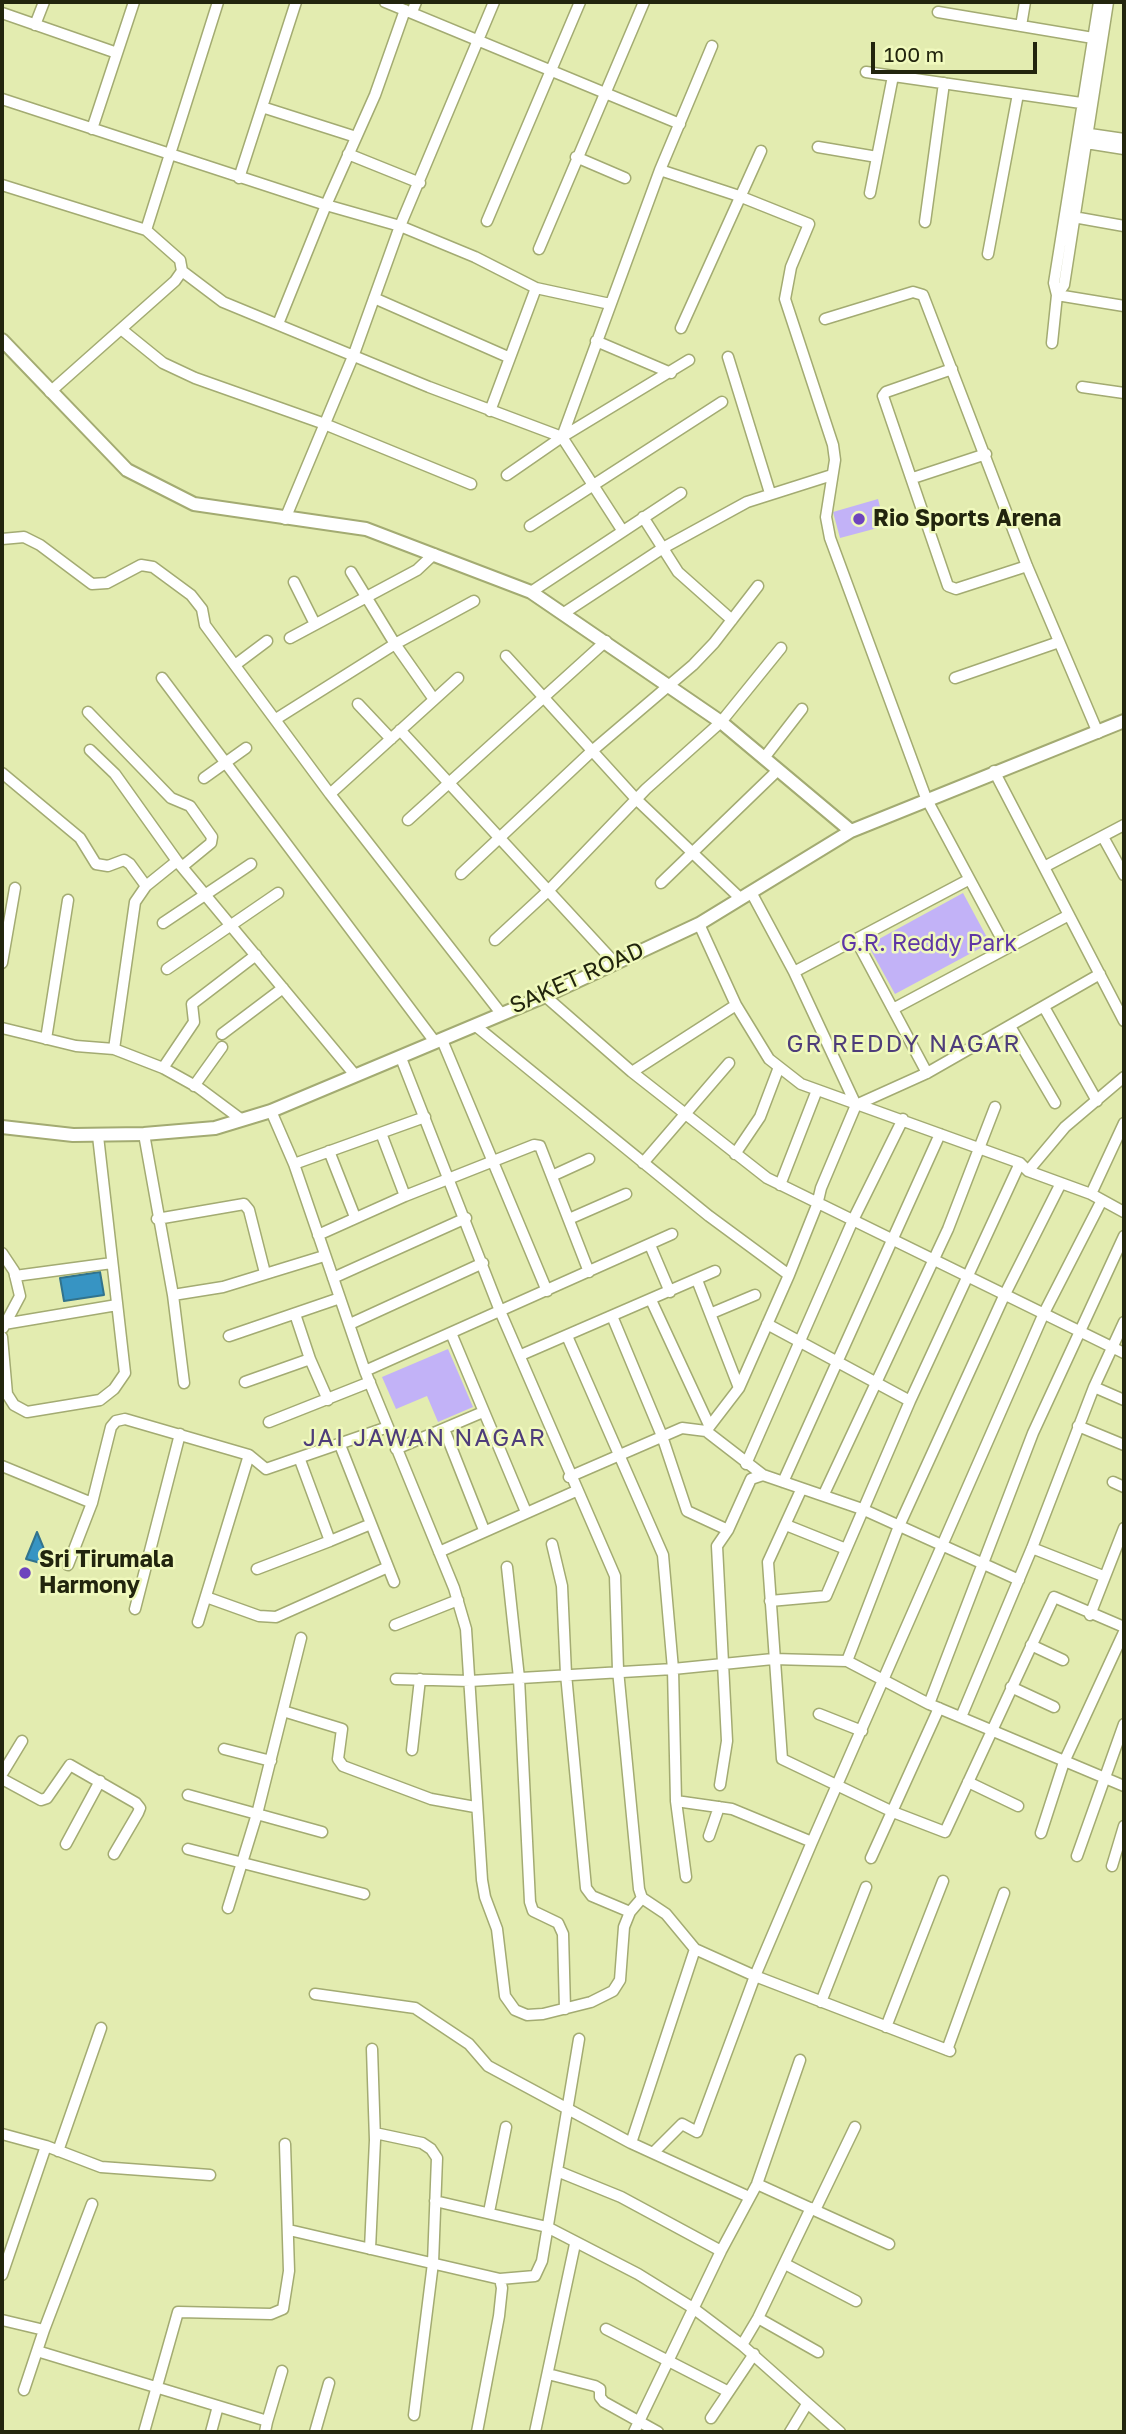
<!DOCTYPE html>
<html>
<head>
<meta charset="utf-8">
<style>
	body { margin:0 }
	#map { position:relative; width:1126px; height:2434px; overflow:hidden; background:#e3ecb0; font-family:"Golos Text",sans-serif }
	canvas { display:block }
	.frame { position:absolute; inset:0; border:4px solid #22250e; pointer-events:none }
	.scale { position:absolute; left:871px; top:42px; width:166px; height:32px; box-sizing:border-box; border:4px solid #22250e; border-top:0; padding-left:9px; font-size:21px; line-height:24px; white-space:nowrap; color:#22250e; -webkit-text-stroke:5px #f0f9bd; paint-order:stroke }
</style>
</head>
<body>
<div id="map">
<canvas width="1126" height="2434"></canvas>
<div class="frame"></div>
<div class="scale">100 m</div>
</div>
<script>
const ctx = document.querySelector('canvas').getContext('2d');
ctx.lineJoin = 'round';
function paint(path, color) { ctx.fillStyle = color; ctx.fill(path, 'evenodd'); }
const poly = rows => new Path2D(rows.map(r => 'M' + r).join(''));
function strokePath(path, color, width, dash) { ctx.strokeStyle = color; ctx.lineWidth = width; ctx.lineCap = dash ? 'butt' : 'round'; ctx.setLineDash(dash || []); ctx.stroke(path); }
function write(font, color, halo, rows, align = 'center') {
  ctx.font = font + ' "Golos Text",sans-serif'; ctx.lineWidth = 5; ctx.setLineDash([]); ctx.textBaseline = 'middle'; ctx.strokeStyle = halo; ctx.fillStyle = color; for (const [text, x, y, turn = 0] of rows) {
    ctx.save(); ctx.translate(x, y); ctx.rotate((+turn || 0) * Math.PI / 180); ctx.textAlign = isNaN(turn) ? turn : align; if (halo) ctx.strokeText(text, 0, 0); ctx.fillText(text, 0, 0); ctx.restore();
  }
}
paint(poly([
	[878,499,885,526,840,538,833,512],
	[963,893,990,943,895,994,868,945],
	[448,1349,473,1407,438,1422,427,1396,396,1409,382,1377]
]), '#c2b2f7');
const water = poly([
	[100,1272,104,1295,64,1301,60,1278,100,1272],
	[37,1532,51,1566,26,1559,37,1532]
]);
paint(water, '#3794c3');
strokePath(water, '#31738d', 2);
const minor = poly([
	[385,2,680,124],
	[1099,2,1054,283,1057,295,1064,285,1108,2],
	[405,10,375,95,326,205,400,226,475,257,536,288,610,304],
	[412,12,416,2],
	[938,12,1093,38],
	[2,13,117,53],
	[35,25,44,2],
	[1021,26,1025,2],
	[866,72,1088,104],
	[2,99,326,205,278,324],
	[262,107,356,137],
	[92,129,134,2],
	[1083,133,1124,139],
	[1080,142,1124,149],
	[818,147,877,157],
	[348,154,420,183],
	[576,157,625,178],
	[660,170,739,196,809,224,791,267,785,299,833,445,835,460,826,517,830,538,926,798,1006,947],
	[239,178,296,2],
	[2,185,146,230,180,260,182,271,223,302,429,387,562,437,622,530],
	[870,193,893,76],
	[1068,216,1124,226],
	[487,221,580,2],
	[925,222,944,83],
	[146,230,218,2],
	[539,249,644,2],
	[988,254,1018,94],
	[374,298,508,357],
	[825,319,913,292,923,295,1027,566,1098,733],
	[681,328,761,151],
	[121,329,163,363,195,378,322,423,471,484],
	[596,341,671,373],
	[1052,343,1057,295,1124,306],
	[728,357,770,493],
	[952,369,886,392,883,396,948,586,956,589,1027,566],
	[1082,387,1124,393],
	[50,392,175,281,182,271],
	[490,411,536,288],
	[562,437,660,170,712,46],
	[507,475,562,437,689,360],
	[913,478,986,454],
	[643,517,678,572,732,620],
	[285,519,354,354,400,226,494,2],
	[530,526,722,402],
	[2,539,24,537,40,545,92,584,107,583,141,565,153,567,191,595,202,609,205,625,330,794,500,1012],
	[351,572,395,644,433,698],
	[294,582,315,624],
	[531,592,681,493],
	[564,613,663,548,747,502,832,475],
	[290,638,417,570,434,554],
	[506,656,636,799,740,898],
	[235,665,267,641],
	[162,678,435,1042],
	[955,678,1059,642],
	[358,704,391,739],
	[88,712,171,798,190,806,212,837,211,843,183,866],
	[276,719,395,644,474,601],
	[400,730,614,962],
	[90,750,115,774,177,861,355,1075],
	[764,758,802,709],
	[994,771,1124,1021],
	[2,773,80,838,96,864,108,866,124,860,130,864,146,886],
	[204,778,246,748],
	[330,794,458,678],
	[408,820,606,641],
	[1103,837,1124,875],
	[1044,867,1124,825],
	[461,874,592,751,693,665,714,643,758,586],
	[661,883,778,770],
	[751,892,794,972],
	[163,923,251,864],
	[699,924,736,1005,769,1059,801,1084,1020,1163,1028,1171,1091,1194,1124,1212],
	[495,940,548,891,646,789,721,722,781,648],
	[856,940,927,1073],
	[2,963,15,888],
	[167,969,278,893],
	[545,996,632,1072,767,1178,1124,1353],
	[1044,1007,1097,1101],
	[893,1009,1069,915],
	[476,1026,709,1216,789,1275],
	[2,1028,76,1046,114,1049,163,1068,199,1088,242,1120],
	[1011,1028,1055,1103],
	[222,1034,283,988],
	[46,1039,68,900],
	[442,1040,547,1291],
	[114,1049,135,902,146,886,177,861],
	[401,1058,500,1311,615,1576,618,1670,639,1889,642,1898,666,1914,695,1949],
	[163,1068,194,1022,192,1004,256,955],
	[632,1072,736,1005],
	[194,1086,222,1047],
	[856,1105,794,972,968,880],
	[271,1111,294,1164,365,1371,454,1588,466,1629,482,1880,485,1897,497,1929,505,1996,515,2010,527,2015,543,2014,591,2002,613,1991,620,1980,624,1927,630,1912,642,1898],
	[381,1133,405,1196],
	[144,1134,173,1295,184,1383],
	[329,1151,355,1217],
	[735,1154,760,1117,779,1067],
	[643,1163,729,1063],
	[294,1164,425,1117],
	[1028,1171,1065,1127,1124,1077],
	[554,1175,589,1159],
	[780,1185,817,1090],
	[1091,1194,1124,1123],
	[157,1219,244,1204,249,1210,265,1273],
	[569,1219,626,1194],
	[318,1235,405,1196,534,1145,540,1146,589,1272],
	[650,1245,670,1292],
	[2,1253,14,1271,20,1296,3,1328],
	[15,1276,112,1263],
	[333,1278,466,1218],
	[697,1280,739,1388],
	[173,1295,223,1287,324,1256],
	[651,1300,709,1425],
	[712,1313,755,1295],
	[295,1314,310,1359],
	[612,1316,662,1436,687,1511,728,1530],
	[4,1324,117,1305],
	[350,1324,483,1263],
	[767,1324,910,1401],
	[451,1333,526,1512],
	[229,1336,340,1298],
	[567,1336,663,1555,673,1669,676,1801,686,1877],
	[2,1337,7,1394,14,1405,27,1412,100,1400,114,1389,125,1373,98,1136],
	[521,1355,715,1271],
	[365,1371,672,1234],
	[245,1382,310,1359,328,1400],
	[1094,1387,1124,1400],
	[269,1422,370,1382],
	[1078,1426,1124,1445],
	[444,1429,484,1530],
	[706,1431,739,1388,789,1275,817,1205,821,1188,856,1105,927,1073,1100,974],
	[340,1445,394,1582],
	[396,1449,483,1412],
	[746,1464,853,1220,903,1119],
	[2,1466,92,1503],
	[569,1477,682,1428,706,1431,763,1475,862,1509,1019,1580],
	[783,1482,940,1134],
	[1113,1482,1124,1487],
	[801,1490,768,1562,782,1759,893,1812,945,1832,1054,1597,1124,1627],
	[824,1494,948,1229,995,1107],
	[786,1525,846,1549],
	[330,1541,371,1524],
	[552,1544,562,1586,566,1674,586,1888,592,1896,630,1912],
	[1032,1548,1103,1576],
	[439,1552,576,1491],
	[68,1565,92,1503,111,1427,116,1421,125,1419,249,1455,266,1469,388,1427],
	[507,1567,519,1678,530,1902,533,1911,558,1923,563,1934,565,2009],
	[257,1569,330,1541,300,1460],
	[206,1597,259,1616,276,1617,388,1567],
	[770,1601,826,1596,910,1401,1020,1163],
	[135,1609,180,1434],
	[1090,1615,1124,1528],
	[198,1622,249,1455],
	[395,1625,458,1600],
	[1031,1645,1063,1660],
	[847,1661,899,1526,1004,1296,1061,1183],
	[396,1679,470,1681,673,1669,773,1659,847,1661,929,1704,1124,1786],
	[1011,1687,1054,1707],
	[929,1704,1033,1433,1124,1236],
	[283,1711,342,1729,338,1759,343,1766,431,1799,475,1807],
	[819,1714,862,1731],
	[961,1717,1032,1548,1094,1387,1124,1322],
	[224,1749,271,1761],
	[412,1750,420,1679],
	[2,1774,22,1741],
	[2,1779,41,1800,47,1798,70,1765,136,1803,140,1808,138,1813,114,1854],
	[968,1782,1018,1806],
	[720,1785,727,1741,717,1546,728,1530,751,1479,763,1475],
	[188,1795,322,1832],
	[676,1801,732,1809,812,1842],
	[1041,1833,1064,1762,1124,1632],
	[709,1836,719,1807],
	[66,1844,100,1781],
	[188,1849,364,1894],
	[1077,1856,1124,1724],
	[871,1858,939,1708],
	[1112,1866,1124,1826],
	[228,1908,257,1814,301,1638],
	[315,1994,415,2008,469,2044,488,2066,631,2143,749,2197],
	[821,2002,866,1887],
	[886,2027,943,1881],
	[947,2050,1004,1893],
	[375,2133,422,2143,431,2149,437,2158,433,2263,414,2415],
	[2,2134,46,2146,101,2167,210,2175],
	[631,2143,695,1949,755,1976,950,2051],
	[58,2151,101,2028],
	[653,2153,682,2124,697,2132,755,1976,812,1842,1044,1313,1102,1200],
	[557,2171,621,2197,721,2251],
	[757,2184,889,2244],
	[435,2201,547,2227,638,2274,693,2308,742,2345,840,2432],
	[815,2210,855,2127],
	[489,2212,506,2127],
	[289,2230,500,2279,535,2276,542,2261,579,2039],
	[370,2249,375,2140,372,2049],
	[785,2264,856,2301],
	[2,2275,46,2146],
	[758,2318,818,2352],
	[2,2320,44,2330,37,2351,264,2420,267,2422,265,2432],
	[606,2329,727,2391],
	[44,2330,92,2204],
	[742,2345,758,2318,811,2208],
	[548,2374,595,2386,600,2389,600,2397,604,2402,658,2432],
	[24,2390,37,2351],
	[711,2418,754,2354],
	[267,2422,282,2371],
	[144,2432,178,2312,271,2314,283,2309,289,2271,285,2144],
	[211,2432,218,2406],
	[315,2432,329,2383],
	[477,2432,499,2316,502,2288,500,2279],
	[535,2432,575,2244],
	[634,2432,721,2251,757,2184,800,2060],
	[790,2432,807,2404]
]);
const tertiary = poly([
	[2,340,127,470,194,504,366,529,531,592,721,722,851,831],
	[2,1127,73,1135,144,1134,215,1128,271,1111,545,996,699,924,851,831,1124,721]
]);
strokePath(minor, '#a3ab72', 13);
strokePath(tertiary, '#a3ab72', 16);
strokePath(minor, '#fff', 10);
strokePath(tertiary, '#fff', 12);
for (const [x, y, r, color] of [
	[859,519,7,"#6e44bd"],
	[25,1573,7,"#6e44bd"]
]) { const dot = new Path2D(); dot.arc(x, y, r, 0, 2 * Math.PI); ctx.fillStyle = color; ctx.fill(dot); strokePath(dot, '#f0f9bd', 2.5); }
write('bold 23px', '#22250e', '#f0f9bd', [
	["Rio Sports Arena",873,519],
	["Sri Tirumala",39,1560],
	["Harmony",39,1586]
], 'left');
write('23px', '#5e36a5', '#f0f9bd', [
	["G.R. Reddy Park",929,944]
]);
write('23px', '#22250e', '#f0f9bd', [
	["SAKET ROAD",577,978,-24]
]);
ctx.letterSpacing = '2px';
write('24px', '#4e3d7a', '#f0f9bd', [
	["GR REDDY NAGAR",904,1044],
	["JAI JAWAN NAGAR",425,1438]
]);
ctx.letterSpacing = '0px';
</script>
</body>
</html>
